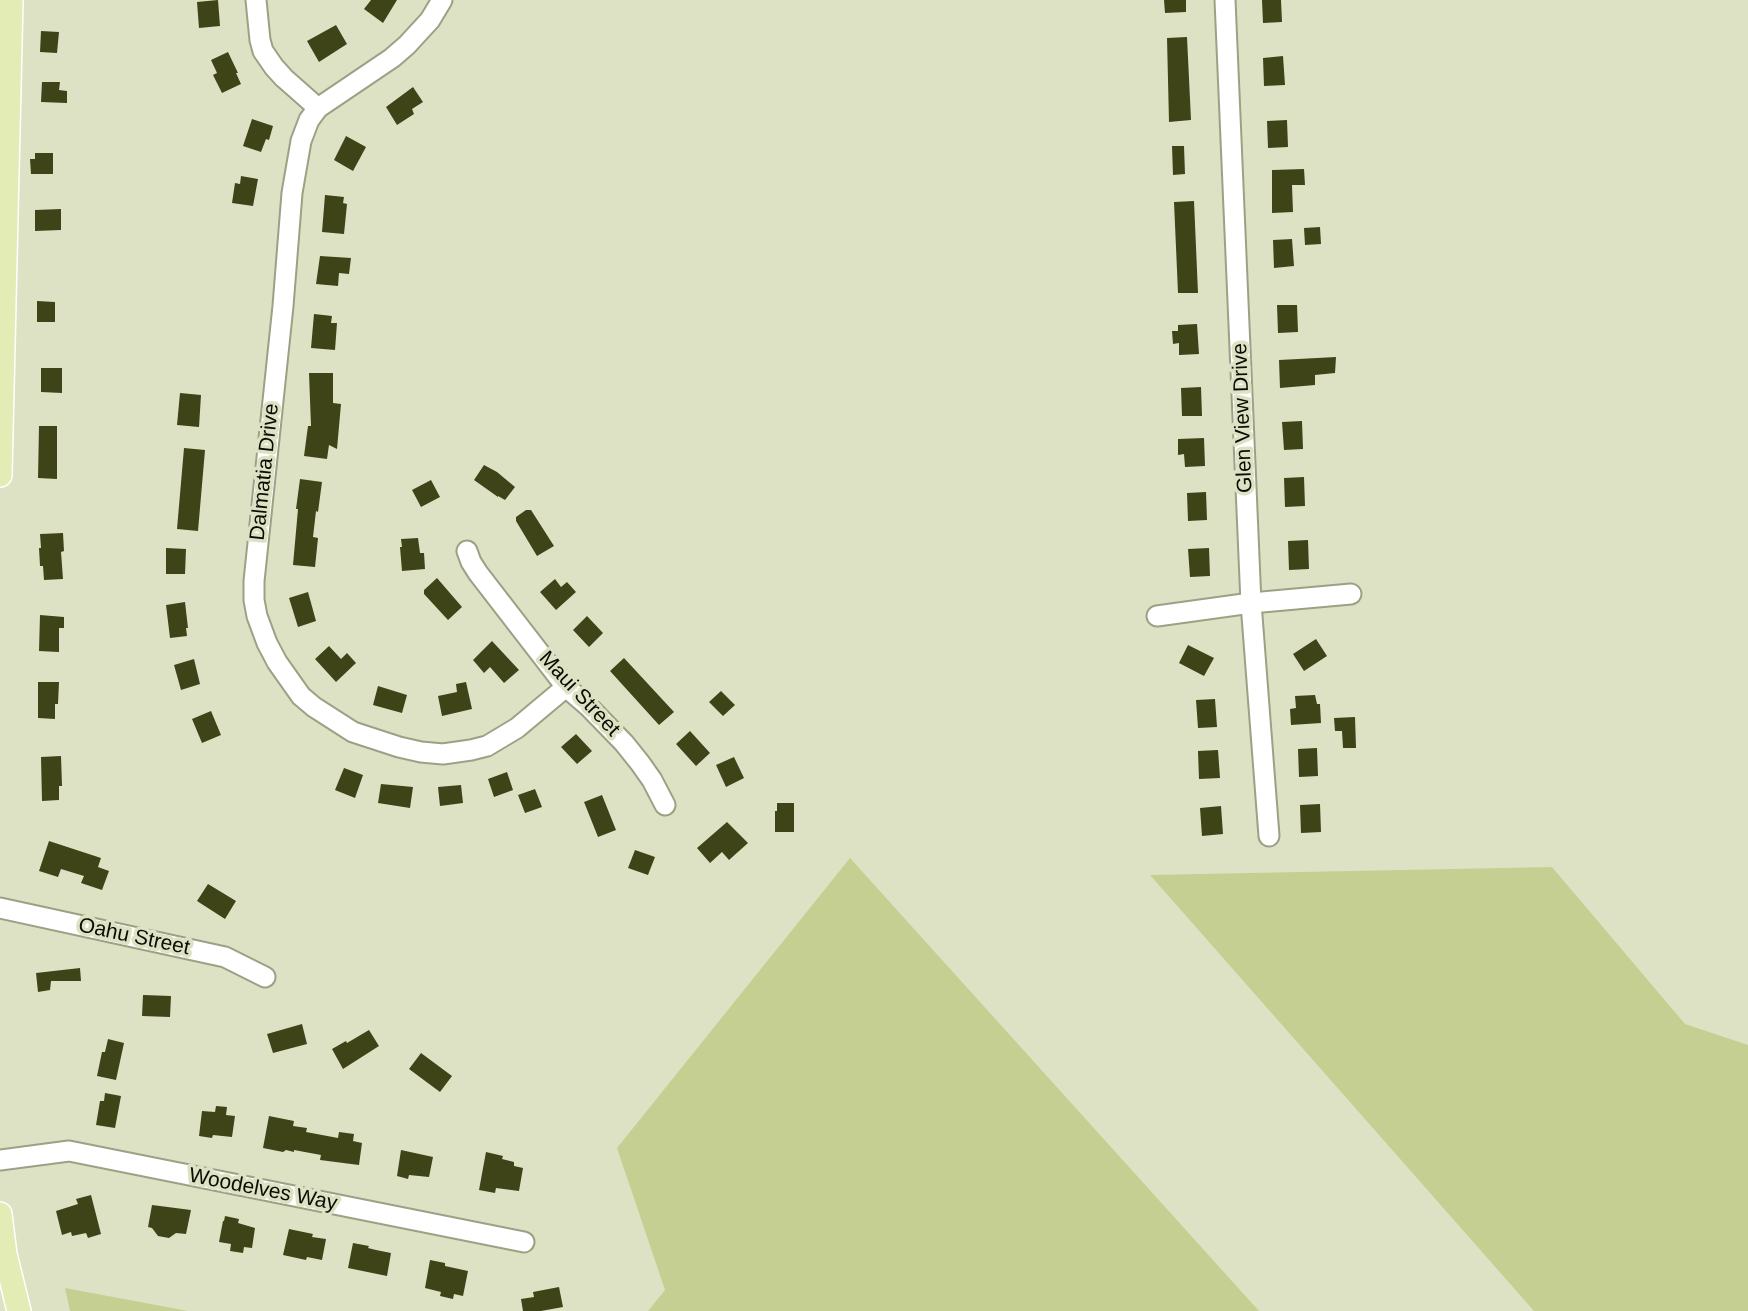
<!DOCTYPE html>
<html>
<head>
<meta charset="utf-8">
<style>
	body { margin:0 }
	canvas { display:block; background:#dde2c4 }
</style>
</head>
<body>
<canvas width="1748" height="1311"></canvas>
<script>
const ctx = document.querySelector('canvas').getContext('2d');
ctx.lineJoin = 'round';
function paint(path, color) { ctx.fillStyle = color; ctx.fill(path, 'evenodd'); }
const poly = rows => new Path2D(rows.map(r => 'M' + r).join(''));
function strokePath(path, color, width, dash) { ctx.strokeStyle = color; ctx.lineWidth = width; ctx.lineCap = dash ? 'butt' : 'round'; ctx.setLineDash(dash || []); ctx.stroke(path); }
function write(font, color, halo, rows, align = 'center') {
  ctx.font = font + ' Arial,sans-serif'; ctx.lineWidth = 7; ctx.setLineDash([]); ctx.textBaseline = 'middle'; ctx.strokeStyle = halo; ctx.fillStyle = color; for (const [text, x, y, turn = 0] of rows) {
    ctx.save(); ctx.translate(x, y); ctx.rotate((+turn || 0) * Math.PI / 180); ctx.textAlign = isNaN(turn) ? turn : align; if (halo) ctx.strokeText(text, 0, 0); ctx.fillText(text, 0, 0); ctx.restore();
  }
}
paint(poly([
	[850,858,1259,1311,648,1311,665,1290,617,1148],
	[1552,867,1685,1024,1748,1045,1748,1311,1534,1311,1150,875],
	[65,1288,188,1311,70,1311]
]), '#c5cf92');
paint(poly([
	[218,0,220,26,199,28,197,2],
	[371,0,397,0,383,23,364,9],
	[1164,0,1186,0,1186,12,1165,13],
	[1262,0,1281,0,1282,22,1263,23],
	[336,25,347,44,319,62,307,41],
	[41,31,59,32,57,53,40,52],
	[1187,37,1191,120,1169,122,1167,38],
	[228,52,238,73,236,73,241,84,222,93,213,75,217,73,211,60],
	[1283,56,1285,85,1264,86,1263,58],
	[42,82,60,82,59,90,67,91,67,103,41,102],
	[413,87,423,102,412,109,414,114,397,125,386,107],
	[252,119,273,126,269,140,266,139,261,152,243,146],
	[1287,120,1288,147,1268,148,1267,121],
	[346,136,366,147,353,171,334,160],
	[1172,146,1184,146,1185,174,1173,175],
	[35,153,53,153,53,174,31,174,30,159,35,159],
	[1304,169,1305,185,1292,185,1293,212,1272,213,1272,170],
	[241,176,258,179,253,206,232,203,235,183,240,184],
	[325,195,344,197,343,203,347,204,344,234,322,232],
	[1194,201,1198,293,1178,293,1174,202],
	[61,209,61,230,35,231,35,210],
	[1320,227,1321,244,1305,245,1304,228],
	[1292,239,1294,266,1274,268,1273,240],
	[320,256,351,258,349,274,339,273,338,286,316,284],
	[37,301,55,302,55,322,37,322],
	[1277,305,1297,305,1298,332,1278,333],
	[314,314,332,316,331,323,337,323,335,350,311,348],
	[1197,324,1199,354,1179,355,1179,343,1173,344,1172,331,1178,331,1178,325],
	[1336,357,1335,373,1315,375,1315,385,1280,388,1279,360],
	[41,368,62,368,62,393,41,392],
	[309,373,333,373,333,403,341,404,337,449,329,445,327,459,304,456,308,426,311,426],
	[1201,387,1202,416,1182,416,1181,388],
	[180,393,201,395,199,427,177,425],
	[1302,421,1303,449,1284,450,1282,422],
	[39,426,57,426,57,479,38,478],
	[1204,438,1205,466,1185,467,1184,454,1178,455,1178,439],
	[184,448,205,450,198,531,177,529],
	[484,465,497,472,515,487,505,500,498,496,498,497,474,480],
	[1304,477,1305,506,1285,507,1284,478],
	[300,479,322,482,318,512,316,511,313,537,318,538,315,567,293,565,298,509,296,509],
	[431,480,440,497,421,507,412,490],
	[1206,492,1207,520,1188,521,1187,493],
	[526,510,531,510,554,546,537,556,516,521,516,517],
	[63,533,64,551,61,552,63,579,44,580,43,566,40,566,39,548,41,548,40,534],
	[418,538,420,553,424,553,425,569,402,571,400,547,402,547,401,539],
	[1308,540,1309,569,1289,570,1288,541],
	[166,548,186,549,185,574,166,574],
	[1209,548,1210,576,1190,577,1188,549],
	[437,578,462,607,448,620,424,594,424,590],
	[555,579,561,587,567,582,576,592,556,610,540,592],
	[308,592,316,621,298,627,289,598],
	[185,602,188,628,186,628,187,636,170,638,166,605],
	[40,615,64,617,64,628,59,628,59,652,39,651],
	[587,616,603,633,589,647,573,630],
	[1316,639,1327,656,1304,671,1293,654],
	[492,641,519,670,504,683,490,667,484,673,473,660],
	[1188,645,1214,658,1204,676,1179,663],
	[329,646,341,659,347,653,356,663,336,682,315,659],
	[624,658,674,712,659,725,610,671],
	[194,659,200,684,181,690,174,665],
	[38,682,59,682,58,704,55,704,55,719,38,718],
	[466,682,472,709,442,716,438,696,457,692,456,684],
	[378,686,407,695,402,713,373,705],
	[721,691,735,705,723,716,709,702],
	[1315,695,1317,704,1320,704,1321,723,1291,725,1290,709,1296,708,1295,696],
	[1215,699,1217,727,1198,728,1196,700],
	[211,711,221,735,202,743,192,719],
	[1355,717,1356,748,1343,748,1342,731,1335,731,1334,718],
	[690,731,710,753,696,766,676,744],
	[576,734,592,751,577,764,561,747],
	[1317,748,1318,776,1299,777,1298,749],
	[1218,750,1220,778,1199,779,1198,751],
	[61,756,62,786,59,786,59,800,42,801,41,757],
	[734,757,744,778,726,787,716,765],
	[344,768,363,775,355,798,335,790],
	[507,772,513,790,494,797,488,779],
	[381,784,413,787,410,808,378,803],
	[461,785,463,803,440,806,438,787],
	[535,789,542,807,525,813,518,795],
	[602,795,616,830,598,837,584,802],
	[777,803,794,803,794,832,775,832,775,811,777,811],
	[1320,804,1321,832,1301,833,1300,805],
	[1221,806,1223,834,1202,836,1200,808],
	[727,822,748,843,729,860,722,852,710,863,697,848],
	[49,841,101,858,98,867,109,871,102,890,81,883,84,876,61,869,58,877,39,871],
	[635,850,655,857,648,875,628,868],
	[208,884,236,901,225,919,197,901],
	[80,968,81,981,51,981,50,990,38,992,36,973],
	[143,995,171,996,170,1017,142,1016],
	[302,1024,307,1044,273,1053,267,1034],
	[369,1030,379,1046,343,1069,332,1049,346,1041,347,1043],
	[108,1039,124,1043,116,1080,97,1076,102,1052,105,1052],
	[421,1053,452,1076,440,1092,409,1069],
	[105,1093,121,1096,115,1128,96,1125,100,1101,104,1101],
	[216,1106,227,1107,226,1115,235,1116,232,1137,213,1135,212,1138,199,1136,202,1111,215,1112],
	[269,1116,294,1121,293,1126,307,1128,306,1132,338,1138,339,1132,354,1134,353,1141,362,1143,359,1165,320,1160,321,1155,294,1150,294,1152,286,1150,283,1152,263,1148],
	[401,1150,433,1157,429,1177,409,1175,408,1179,397,1176],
	[486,1152,503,1156,502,1159,514,1162,514,1166,523,1168,519,1191,496,1188,495,1193,479,1190],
	[91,1195,101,1234,88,1238,86,1233,72,1236,71,1232,62,1235,56,1211,78,1204,76,1199],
	[152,1205,191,1210,186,1234,176,1233,169,1238,158,1236,152,1228,148,1227],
	[225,1216,239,1219,238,1223,255,1228,252,1248,244,1247,243,1253,230,1251,231,1244,219,1242,223,1221,224,1221],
	[289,1229,313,1234,312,1237,326,1239,322,1260,307,1257,306,1260,283,1255],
	[353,1243,369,1246,368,1248,376,1250,391,1253,387,1276,348,1268],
	[430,1260,445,1263,445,1266,468,1271,463,1296,454,1294,453,1299,440,1296,441,1292,425,1288],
	[559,1287,563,1307,541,1311,523,1311,521,1299,534,1297,533,1292]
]), '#3e4417');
const minor = poly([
	[256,0,260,40,263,51,274,67,284,78,318,108],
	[442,0,430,20,407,45,392,58,318,108,309,120,301,141,292,193,283,306,254,581,254,600,257,616,267,643,277,662,301,696,314,707,353,732,399,747,421,752,443,754,471,750,487,746,517,728,566,687],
	[1225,0,1251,603,1269,836],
	[467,551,471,562,478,573,566,687,588,706,624,743,640,763,652,780,665,805],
	[1157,616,1251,603,1351,594],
	[0,908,225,957,265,977],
	[0,1160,69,1151,524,1242]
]);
const major = poly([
	[0,475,11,0],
	[0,1214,5,1254,19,1311]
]);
strokePath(minor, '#9ca185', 23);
strokePath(major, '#fff', 26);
strokePath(minor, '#fff', 19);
strokePath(major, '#e4ecb6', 23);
write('21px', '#0b0c04', '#dde2c4', [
	["Glen View Drive",1243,418,-92],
	["Dalmatia Drive",265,472,-84],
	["Maui Street",579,694,47],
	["Oahu Street",134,937,12],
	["Woodelves Way",263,1190,11]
]);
</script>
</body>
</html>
